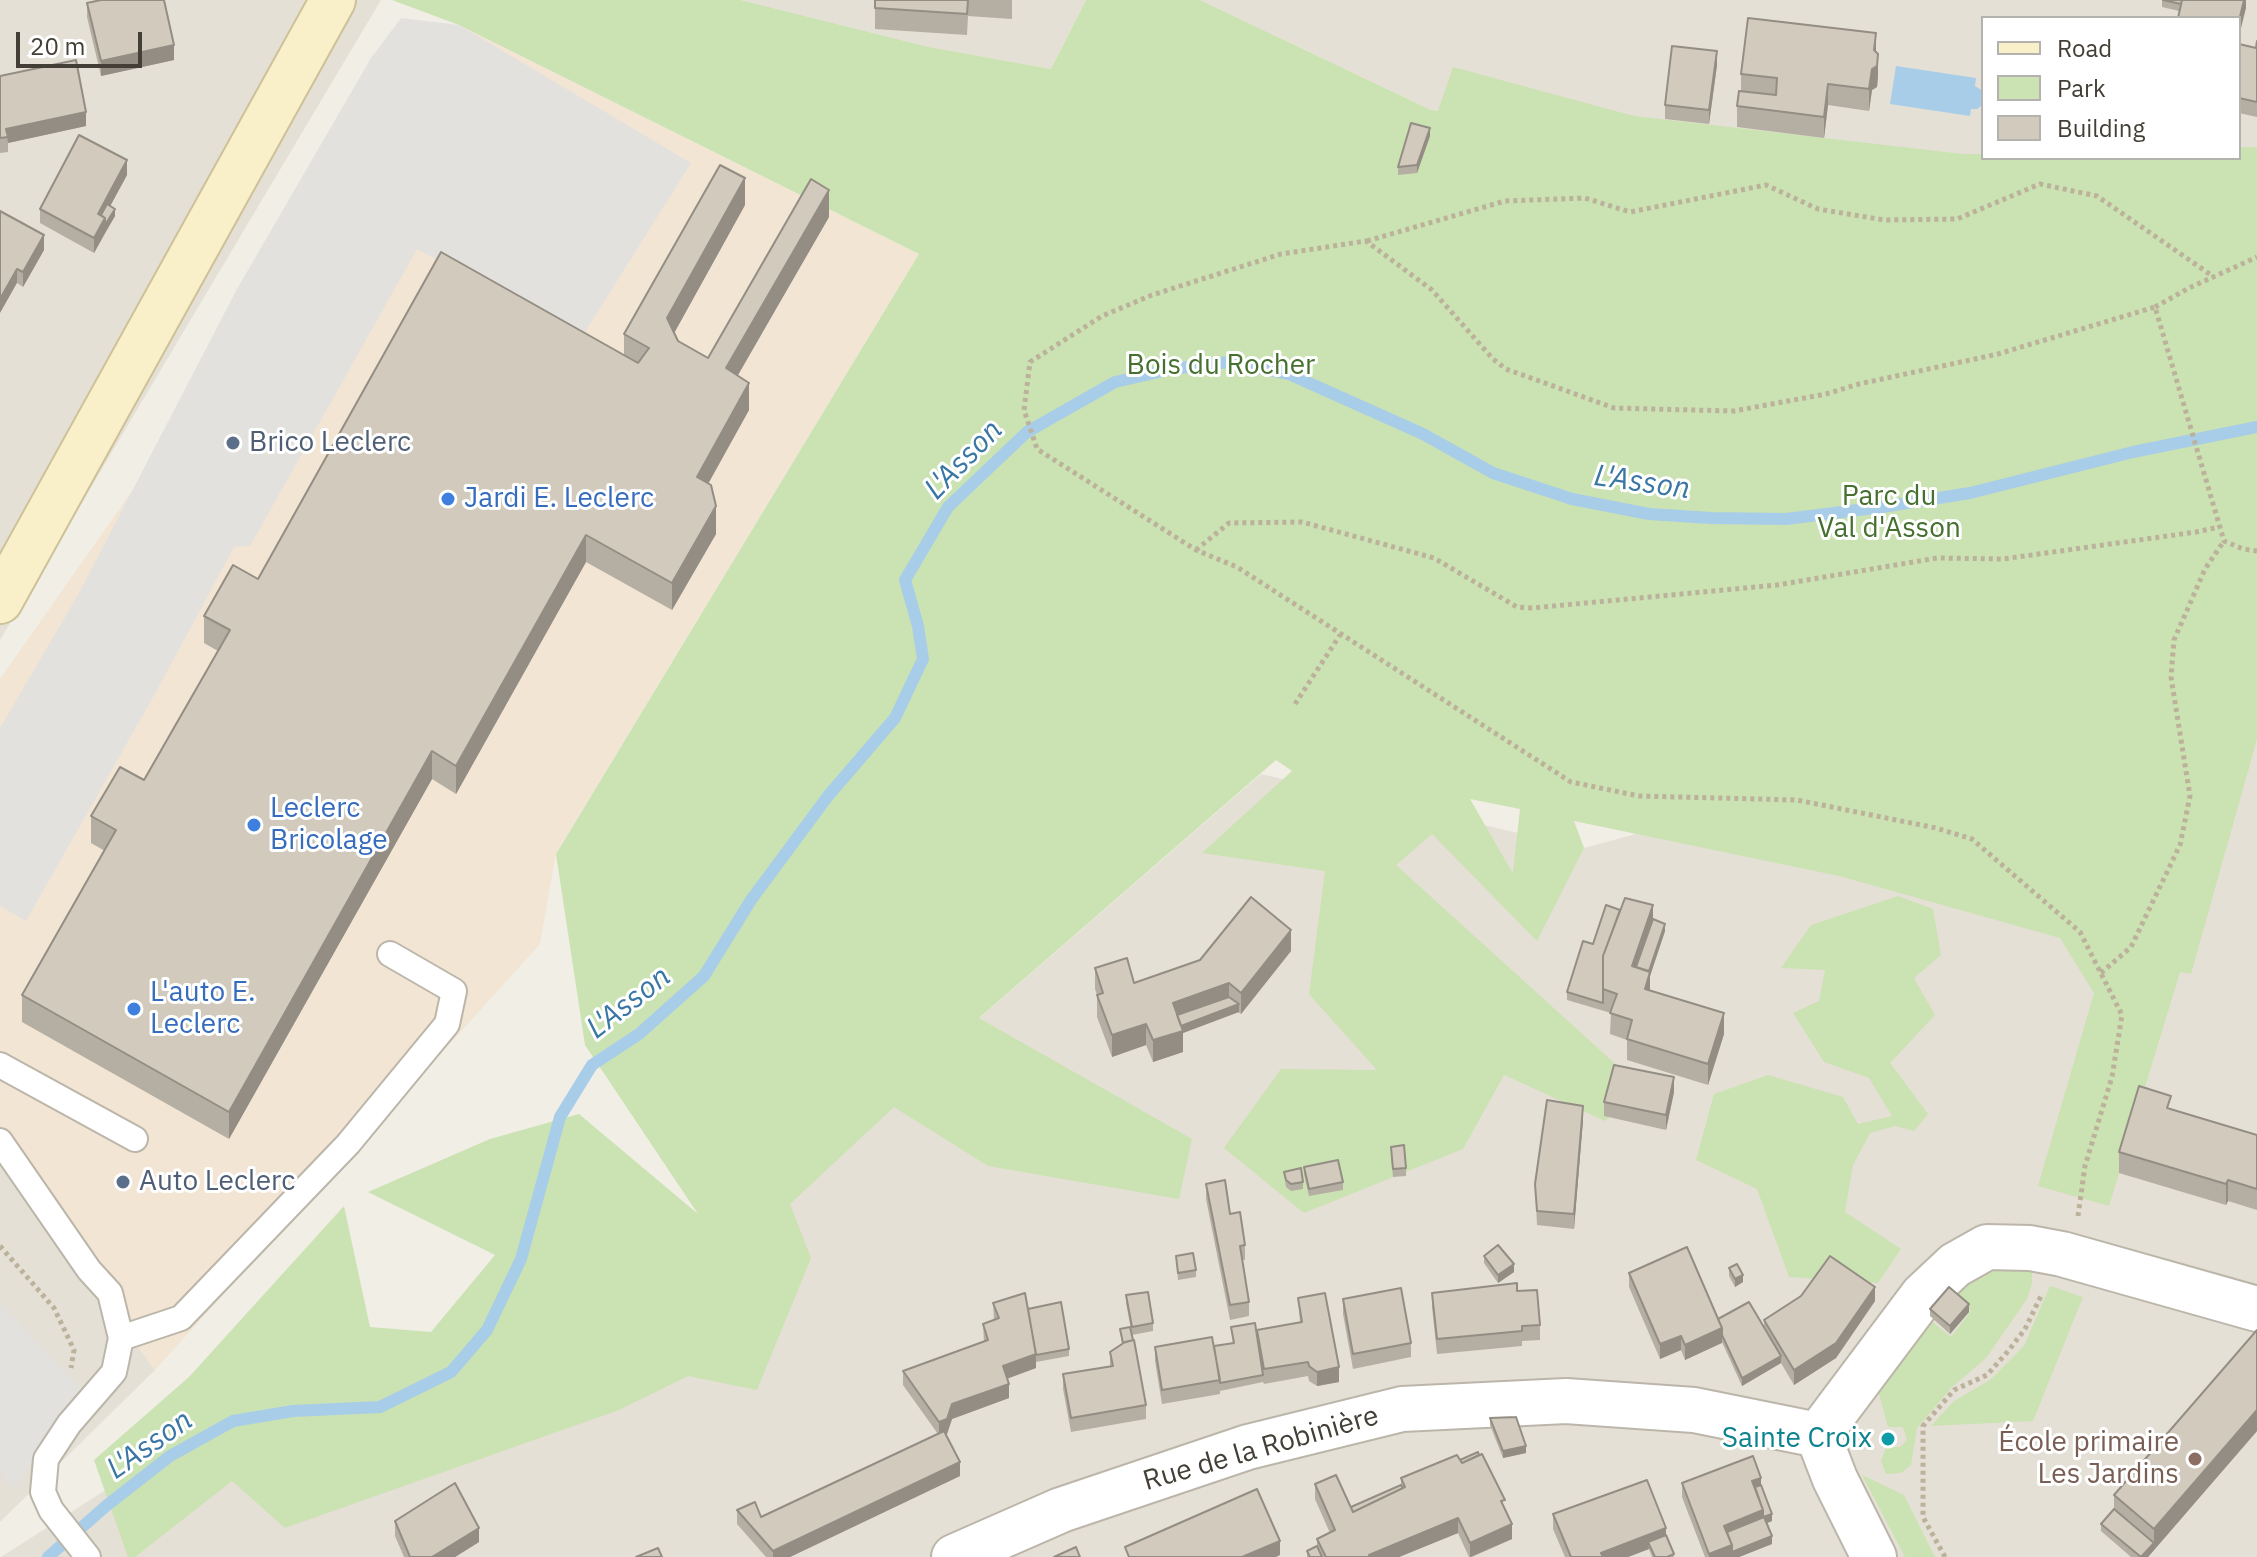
<!DOCTYPE html>
<html>
<head>
<meta charset="utf-8">
<style>
	body { margin:0 }
	#map { position:relative; width:2257px; height:1557px; overflow:hidden; background:#f1eee6; font-family:"IBM Plex Sans",sans-serif }
	canvas { display:block }
	.legend { position:absolute; left:1981px; top:16px; width:260px; height:144px; box-sizing:border-box; background:#fff; border:2px solid #b4b2af; margin:0; padding:10px 14px; list-style:none; font-size:24px; color:#433f36 }
	.legend li { display:flex; align-items:center; gap:16px; height:40px }
	.legend b { width:40px; border:2px solid #b4b2af }
	.scale { position:absolute; left:16px; top:32px; width:126px; height:36px; box-sizing:border-box; border:4px solid #433f36; border-top:0; padding-left:10px; font-size:24px; line-height:28px; white-space:nowrap; color:#433f36; -webkit-text-stroke:6px #fff; paint-order:stroke }
</style>
</head>
<body>
<div id="map">
<canvas width="2257" height="1557"></canvas>
<ul class="legend">
<li><b style="height:10px;background:#f9efc8"></b>Road</li>
<li><b style="height:22px;background:#cbe2b2"></b>Park</li>
<li><b style="height:22px;background:#d2cabd"></b>Building</li>
</ul>
<div class="scale">20 m</div>
</div>
<script>
const ctx = document.querySelector('canvas').getContext('2d');
ctx.lineJoin = 'round';
function paint(path, color) { ctx.fillStyle = color; ctx.fill(path, 'evenodd'); }
const poly = rows => new Path2D(rows.map(r => 'M' + r).join(''));
function strokePath(path, color, width, dash) { ctx.strokeStyle = color; ctx.lineWidth = width; ctx.lineCap = dash ? 'butt' : 'round'; ctx.setLineDash(dash || []); ctx.stroke(path); }
function write(font, color, halo, rows, align = 'center') {
  ctx.font = font + ' "IBM Plex Sans",sans-serif'; ctx.lineWidth = 6; ctx.setLineDash([]); ctx.textBaseline = 'middle'; ctx.strokeStyle = halo; ctx.fillStyle = color; for (const [text, x, y, turn = 0] of rows) {
    ctx.save(); ctx.translate(x, y); ctx.rotate((+turn || 0) * Math.PI / 180); ctx.textAlign = isNaN(turn) ? turn : align; if (halo) ctx.strokeText(text, 0, 0); ctx.fillText(text, 0, 0); ctx.restore();
  }
}
paint(poly([
	[0,0,381,0,0,640],
	[741,0,1086,0,1051,69,929,47],
	[1200,0,2257,0,2257,158,1956,177,1431,110],
	[1983,18,2239,18,2239,158,1983,158],
	[2257,666,2257,1557,1,1557,179,1443,758,1210,1261,774,1584,848],
	[0,1154,155,1370,0,1522]
]), '#e5e0d5');
paint(poly([
	[459,25,919,254,556,853,540,944,155,1370,0,1154,0,679]
]), '#f2e5d3');
paint(poly([
	[392,0,741,0,929,47,1051,69,1086,0,1200,0,1431,110,1438,111,1453,67,1634,116,1963,154,1983,154,1983,158,2239,158,2239,147,2257,147,2257,739,2191,974,2180,972,2109,1206,2038,1186,2094,993,2060,938,1839,876,1574,821,1584,848,1537,941,1432,834,1396,865,1644,1090,1605,1121,1504,1075,1463,1149,1304,1213,1224,1148,1281,1069,1377,1070,1309,994,1325,871,1202,853,1292,771,1276,760,979,1018,1192,1139,1179,1199,988,1166,894,1107,790,1204,811,1258,757,1390,688,1376,619,1410,285,1528,232,1481,135,1557,128,1557,94,1460,189,1377,344,1206,370,1327,431,1332,495,1255,368,1192,490,1139,579,1114,698,1214,585,1045,556,854,919,254,459,25],
	[1470,799,1520,809,1513,872,1512,872],
	[1898,896,1933,909,1941,955,1914,978,1935,1015,1890,1063,1928,1114,1914,1131,1895,1126,1870,1133,1853,1165,1845,1212,1901,1249,1878,1283,1789,1277,1757,1189,1696,1160,1714,1094,1768,1075,1843,1097,1858,1124,1892,1116,1869,1078,1824,1062,1793,1013,1819,1001,1825,970,1781,968,1811,925],
	[2017,1267,2032,1271,2032,1283,2027,1299,1986,1358,1951,1388,1917,1428,1911,1465,1901,1473,1886,1474,1881,1461,1886,1447,1900,1447,1907,1440,1903,1427,1888,1427,1876,1383,1930,1320,1951,1337,1971,1311,1953,1293,1982,1273],
	[2050,1286,2083,1297,2033,1421,1931,1426,1954,1401,1990,1380,2024,1346],
	[1862,1475,1904,1495,1935,1557,1905,1557]
]), '#cbe2b2');
paint(poly([
	[401,18,459,25,691,163,580,340,417,249,250,546,234,547,162,681,26,921,0,906,0,728,78,595,237,289,371,58],
	[0,1302,80,1388,14,1489,0,1472]
]), '#e3e1de');
paint(poly([
	[1896,66,1976,78,1975,86,1983,91,1981,106,1977,109,1971,109,1970,116,1890,104]
]), '#a8cde9');
strokePath(poly([
	[48,1557,106,1506,170,1456,233,1421,293,1411,380,1407,451,1372,487,1330,521,1259,560,1117,592,1065,639,1034,704,976,751,900,828,796,895,718,923,659,918,626,905,580,948,507,1027,432,1115,382,1172,369,1229,362,1289,374,1423,434,1493,473,1572,499,1649,514,1711,518,1786,519,1882,507,1970,493,2133,452,2257,427]
]), '#a8cde9', 12);
const service = poly([
	[0,1065,135,1139],
	[0,1141,89,1270,110,1293,121,1338,114,1372,69,1424,46,1459,43,1492,51,1510,88,1557],
	[121,1338,181,1318,348,1144,447,1024,454,991,390,954]
]);
const minor = poly([
	[1818,1435,1923,1295,1955,1265,1987,1247,2030,1248,2062,1254,2257,1309],
	[1818,1435,1835,1479,1874,1557],
	[954,1557,1061,1510,1248,1447,1402,1409,1566,1401,1694,1410,1818,1435]
]);
const secondary = poly([
	[0,601,333,0]
]);
strokePath(service, '#bcb6aa', 28);
strokePath(minor, '#bcb6aa', 48);
strokePath(secondary, '#cdc199', 48);
strokePath(poly([
	[1367,241,1505,201,1585,198,1630,212,1766,185,1818,209,1884,220,1957,219,2040,184,2097,196,2214,277],
	[2155,307,2189,288,2257,257],
	[1196,550,1229,523,1302,522,1434,558,1517,607,1532,608,1777,585,1937,558,2003,559,2196,532,2219,527],
	[1295,704,1340,635],
	[2101,973,2131,947,2180,845,2190,796,2171,677,2174,640,2205,569,2224,541],
	[2078,1216,2085,1166,2112,1077,2122,1015,2080,932,1972,839,1936,828,1797,800,1639,796,1571,782,1237,567,1196,550,1037,449,1024,410,1030,362,1102,316,1152,295,1281,254,1366,241,1432,290,1493,359,1506,369,1614,408,1734,411,1826,394,1859,384,1998,354,2155,307,2224,541,2243,549,2257,551],
	[0,1246,54,1308,74,1350,71,1368],
	[1945,1557,1923,1517,1923,1426,1954,1390,1987,1375,2009,1350,2025,1329,2042,1294]
]), '#bcb29c', 5, [4, 4]);
strokePath(service, '#fff', 24);
strokePath(minor, '#fff', 44);
strokePath(secondary, '#f9efc8', 44);
paint(poly([
	[875,0,1012,0,1012,19,968,16,967,35,875,29],
	[2162,0,2246,0,2246,8,2179,11,2162,7],
	[87,3,174,60,101,76,87,17],
	[2257,41,2257,117,2239,113,2239,44,2256,48],
	[1876,52,1878,76,1877,87,1872,90,1869,111,1828,105,1824,138,1737,127,1737,106,1741,91,1741,74],
	[1717,65,1709,124,1665,119,1665,105],
	[0,76,86,126,8,143,8,152,0,153],
	[1430,136,1417,173,1398,175,1398,167],
	[127,175,110,206,115,216,94,253,40,223,40,209],
	[745,205,674,333,678,341,708,358,829,217,737,375,749,410,708,483,716,534,672,610,586,562,456,794,432,779,229,1139,22,1022,22,995,105,851,91,843,91,816,144,780,218,651,204,643,204,616,258,579,624,356,624,334],
	[0,211,44,250,23,287,17,283],
	[1620,910,1653,919,1665,931,1650,976,1650,991,1724,1034,1708,1085,1627,1060,1627,1040,1610,1034,1611,1013,1567,1000,1567,992,1593,944],
	[1291,951,1241,1014,1238,1012,1183,1033,1183,1052,1153,1062,1146,1045,1112,1057,1097,1017,1097,995,1095,989,1095,968,1134,983],
	[1674,1092,1666,1130,1604,1116,1604,1102],
	[2171,1109,2257,1135,2257,1210,2228,1201,2226,1205,2119,1173,2119,1152],
	[1583,1120,1574,1229,1537,1225,1535,1184],
	[1391,1155,1406,1168,1406,1176,1393,1177],
	[1304,1167,1343,1182,1343,1190,1309,1196,1304,1174],
	[1284,1172,1303,1182,1303,1189,1291,1191,1286,1187],
	[1206,1184,1230,1214,1245,1245,1245,1260,1242,1260,1249,1302,1249,1316,1230,1320,1206,1199],
	[1176,1256,1196,1270,1196,1277,1178,1280],
	[1484,1256,1514,1272,1498,1283,1484,1263],
	[1729,1268,1743,1282,1735,1287,1729,1276],
	[1629,1273,1718,1319,1764,1327,1764,1320,1875,1301,1836,1358,1794,1385,1781,1363,1742,1386,1722,1342,1685,1360,1681,1350,1660,1359,1629,1287],
	[1517,1291,1540,1325,1540,1340,1522,1341,1522,1346,1437,1354,1432,1307,1432,1293],
	[1126,1295,1153,1323,1153,1331,1132,1335,1126,1303],
	[1298,1298,1339,1382,1317,1386,1309,1381,1308,1376,1264,1384,1263,1382,1220,1391,1220,1394,1162,1404,1155,1361,1155,1347,1214,1346,1233,1343,1231,1327,1257,1335,1300,1322],
	[1343,1299,1411,1343,1411,1357,1353,1369,1343,1314],
	[993,1303,1028,1309,1069,1349,1069,1356,1036,1362,1036,1368,1007,1379,1009,1398,952,1419,947,1434,946,1434,960,1476,790,1557,766,1557,737,1524,737,1510,761,1517,938,1434,903,1385,903,1371,984,1342,983,1324,994,1320],
	[1930,1309,1969,1312,1950,1334,1930,1316],
	[1120,1329,1146,1405,1146,1419,1071,1432,1063,1389,1063,1374,1110,1367,1110,1352,1122,1344],
	[1490,1418,1526,1453,1503,1458,1490,1425],
	[2257,1431,2148,1557,2131,1557,2101,1531,2101,1524,2114,1509,2114,1495],
	[1460,1460,1505,1509,1512,1539,1472,1557,1469,1557,1458,1533,1399,1557,1307,1557,1307,1551,1317,1546,1317,1539,1330,1533,1315,1499,1315,1484,1351,1507,1401,1485,1401,1478],
	[1682,1483,1761,1485,1772,1521,1767,1523,1772,1544,1739,1557,1705,1557,1682,1497],
	[1553,1514,1666,1535,1674,1557,1652,1557,1649,1549,1628,1557,1565,1557,1553,1529],
	[395,1521,479,1542,455,1557,404,1557,395,1536]
]), '#b5aea3');
paint(poly([
	[2244,0,2246,0,2246,8,2239,36,2239,21],
	[1876,33,1876,54,1878,54,1878,76,1877,87,1872,90,1869,111,1869,89],
	[174,45,174,60,101,76,101,61],
	[1717,51,1717,65,1709,124,1709,110],
	[1828,84,1828,105,1824,138,1824,117],
	[86,112,86,126,8,143,6,129],
	[1430,128,1430,136,1417,173,1417,165],
	[127,160,127,175,101,223,98,214],
	[745,178,745,205,667,346,667,318],
	[829,190,829,217,726,396,726,368],
	[115,209,115,216,105,233,105,225],
	[105,218,105,233,94,253,94,238],
	[44,235,44,250,23,287,23,272],
	[17,269,17,283,0,313,0,299],
	[749,383,749,410,697,504,697,477],
	[716,506,716,534,672,610,672,583],
	[586,535,586,562,456,794,456,766],
	[432,751,432,779,229,1139,229,1112],
	[1653,905,1653,926,1632,980,1632,966],
	[1665,924,1665,931,1650,976,1650,993,1645,1010,1645,984],
	[1291,930,1291,951,1241,1014,1241,993],
	[1229,983,1229,1004,1176,1023,1173,1003],
	[1239,1004,1239,1012,1183,1033,1183,1052,1153,1062,1153,1040,1177,1027],
	[1724,1013,1724,1034,1708,1085,1708,1064],
	[1146,1024,1146,1045,1112,1057,1112,1035],
	[1674,1077,1674,1092,1666,1130,1666,1115],
	[1583,1106,1583,1120,1574,1229,1574,1214],
	[2228,1180,2228,1201,2226,1205,2226,1184],
	[1514,1264,1514,1272,1498,1283,1498,1275],
	[1743,1275,1743,1282,1735,1287,1735,1279],
	[1875,1287,1875,1301,1836,1358,1794,1385,1794,1370],
	[1969,1304,1969,1312,1950,1334,1950,1326],
	[1722,1328,1722,1343,1685,1360,1685,1345],
	[1681,1336,1681,1350,1660,1359,1660,1344],
	[1036,1354,1036,1368,1003,1380,1003,1366],
	[1781,1356,1781,1363,1742,1386,1742,1378],
	[1339,1367,1339,1382,1317,1386,1317,1372],
	[1009,1384,1009,1398,952,1419,947,1434,939,1436,939,1422,952,1404],
	[2257,1410,2257,1431,2148,1557,2141,1557,2154,1543,2154,1529],
	[1526,1446,1526,1453,1503,1458,1503,1451],
	[960,1462,960,1476,790,1557,773,1557,773,1551],
	[1761,1478,1761,1492,1755,1495,1752,1481],
	[1763,1510,1772,1514,1772,1521,1727,1539,1724,1526],
	[1458,1518,1458,1533,1399,1557,1369,1557,1369,1555],
	[1512,1524,1512,1539,1470,1557,1470,1543],
	[479,1528,479,1542,455,1557,432,1557],
	[1666,1528,1666,1543,1648,1542,1649,1549,1628,1557,1601,1557,1601,1553],
	[1772,1536,1772,1544,1739,1557,1732,1557,1732,1552],
	[1280,1541,1280,1555,1276,1557,1242,1557],
	[1732,1545,1732,1557,1709,1557,1709,1554]
]), '#938d84');
const building = poly([
	[101,0,164,0,174,45,101,61,87,3,101,0],
	[875,0,968,0,967,14,875,8,875,0],
	[2163,0,2182,0,2181,4,2163,0],
	[2182,0,2244,0,2239,21,2239,18,2178,18,2182,0],
	[1748,18,1876,33,1874,50,1878,54,1877,66,1872,69,1869,89,1828,84,1824,117,1737,106,1739,91,1776,95,1777,78,1741,74,1748,18],
	[2257,41,2257,102,2239,98,2239,44,2256,48,2257,41],
	[1672,46,1717,51,1709,110,1665,105,1672,46],
	[76,60,86,112,6,129,8,137,0,138,0,76,76,60],
	[1411,123,1430,128,1417,165,1398,167,1411,123],
	[79,135,127,160,98,214,105,218,94,238,40,209,79,135],
	[720,165,745,178,667,318,678,341,708,358,811,179,829,190,726,368,749,383,697,477,711,485,716,506,672,583,586,535,456,766,432,751,229,1112,22,995,116,830,91,816,120,767,144,780,230,630,204,616,233,565,258,579,441,252,638,363,649,348,624,334,720,165],
	[107,204,115,209,105,225,105,218,101,215,107,204],
	[0,211,44,235,23,272,17,269,0,299,0,211],
	[1251,897,1291,930,1241,993,1229,983,1173,1003,1183,1031,1153,1040,1146,1024,1112,1035,1097,995,1103,993,1095,968,1127,958,1134,983,1200,960,1251,897],
	[1625,898,1653,905,1632,966,1650,972,1645,989,1724,1013,1708,1064,1627,1039,1632,1020,1610,1013,1617,994,1603,989,1603,956,1625,898],
	[1606,905,1620,910,1603,956,1603,1003,1567,992,1583,941,1593,944,1606,905],
	[1653,919,1665,924,1649,971,1636,967,1653,919],
	[1229,997,1239,1004,1181,1026,1177,1015,1229,997],
	[1614,1065,1674,1077,1666,1115,1604,1102,1614,1065],
	[2139,1086,2171,1096,2167,1108,2257,1135,2257,1189,2228,1180,2226,1184,2119,1152,2139,1086],
	[1547,1100,1583,1106,1574,1214,1537,1211,1535,1184,1547,1100],
	[1404,1145,1406,1168,1393,1169,1391,1147,1404,1145],
	[1338,1160,1343,1182,1309,1189,1304,1167,1338,1160],
	[1301,1168,1303,1182,1291,1184,1286,1180,1284,1172,1301,1168],
	[1225,1180,1230,1214,1240,1212,1245,1245,1240,1246,1249,1302,1230,1305,1206,1184,1225,1180],
	[1498,1245,1514,1264,1498,1275,1484,1256,1498,1245],
	[1687,1247,1722,1328,1685,1345,1681,1336,1660,1344,1629,1273,1687,1247],
	[1193,1253,1196,1270,1178,1273,1176,1256,1193,1253],
	[1830,1256,1875,1287,1836,1343,1794,1370,1764,1320,1801,1296,1830,1256],
	[1737,1264,1743,1275,1735,1279,1729,1268,1737,1264],
	[1517,1283,1517,1291,1537,1290,1540,1325,1522,1326,1522,1331,1437,1339,1432,1293,1517,1283],
	[1949,1287,1969,1304,1950,1326,1930,1309,1949,1287],
	[1401,1288,1411,1343,1353,1354,1343,1299,1401,1288],
	[1148,1292,1153,1323,1132,1327,1126,1295,1148,1292],
	[1025,1293,1036,1354,1003,1366,1009,1384,952,1404,947,1419,939,1422,903,1371,988,1340,983,1324,999,1318,993,1303,1025,1293],
	[1325,1293,1339,1367,1317,1372,1309,1366,1308,1362,1264,1369,1257,1330,1302,1322,1298,1298,1325,1293],
	[1061,1302,1069,1349,1036,1355,1028,1309,1061,1302],
	[1749,1302,1781,1356,1742,1378,1722,1335,1722,1328,1718,1319,1749,1302],
	[1255,1323,1263,1375,1220,1383,1214,1346,1234,1343,1231,1327,1255,1323],
	[1130,1327,1133,1340,1123,1343,1120,1329,1130,1327],
	[2257,1330,2257,1410,2154,1529,2114,1495,2257,1330],
	[1212,1337,1220,1380,1162,1390,1155,1347,1212,1337],
	[1134,1340,1146,1405,1071,1418,1063,1374,1113,1366,1110,1352,1125,1342,1134,1340],
	[1516,1417,1526,1446,1503,1451,1490,1418,1516,1417],
	[944,1431,960,1462,773,1551,737,1510,755,1502,761,1517,944,1431],
	[1478,1452,1479,1455,1462,1463,1460,1460,1478,1452],
	[1482,1454,1505,1500,1501,1501,1512,1524,1470,1543,1458,1518,1369,1555,1370,1557,1326,1557,1317,1539,1335,1530,1315,1484,1336,1475,1353,1512,1405,1487,1401,1478,1457,1455,1462,1463,1482,1454],
	[1753,1456,1761,1478,1752,1481,1763,1510,1724,1526,1732,1545,1709,1554,1682,1483,1753,1456],
	[1647,1480,1666,1528,1601,1553,1603,1557,1571,1557,1553,1514,1647,1480],
	[455,1483,479,1528,432,1557,410,1557,395,1521,455,1483],
	[1401,1485,1403,1488,1353,1512,1351,1507,1401,1485],
	[1761,1485,1772,1514,1763,1517,1763,1510,1755,1487,1761,1485],
	[1257,1489,1280,1541,1242,1557,1129,1557,1125,1547,1257,1489],
	[2114,1509,2154,1543,2141,1557,2101,1524,2114,1509],
	[1764,1517,1772,1536,1732,1552,1732,1545,1727,1532,1764,1517],
	[1666,1535,1674,1554,1667,1557,1655,1557,1648,1542,1666,1535],
	[1317,1546,1322,1557,1310,1557,1307,1551,1317,1546],
	[1076,1547,1080,1557,1054,1557,1076,1547],
	[658,1548,662,1557,636,1557,658,1548]
]);
paint(building, '#d2cabd');
strokePath(building, '#938d84', 2);
for (const [x, y, r, color] of [
	[233,443,8,"#5c6f8a"],
	[448,499,8,"#3f7fe0"],
	[254,825,8,"#3f7fe0"],
	[134,1009,8,"#3f7fe0"],
	[123,1182,8,"#5c6f8a"],
	[1888,1439,8,"#0f9aa8"],
	[2195,1459,8,"#8d6e63"]
]) { const dot = new Path2D(); dot.arc(x, y, r, 0, 2 * Math.PI); ctx.fillStyle = color; ctx.fill(dot); strokePath(dot, '#fff', 3); }
write('28px', '#46702f', '#fff', [
	["Bois du Rocher",1221,366],
	["Parc du",1889,497],
	["Val d'Asson",1889,529]
]);
write('28px', '#4e5e75', '#fff', [
	["Brico Leclerc",249,443],
	["Auto Leclerc",139,1182]
], 'left');
write('28px', '#366cbe', '#fff', [
	["Jardi E. Leclerc",464,499],
	["Leclerc",270,809],
	["Bricolage",270,841],
	["L'auto E.",150,993],
	["Leclerc",150,1025]
], 'left');
write('28px', '#0d838f', '#fff', [
	["Sainte Croix",1872,1439]
], 'right');
write('28px', '#785e54', '#fff', [
	["École primaire",2179,1443],
	["Les Jardins",2179,1475]
], 'right');
write('28px', '#433f36', '#fff', [
	["Rue de la Robinière",1261,1449,-16]
]);
write('italic 30px', '#3975a5', '#fff', [
	["L'Asson",964,460,-46],
	["L'Asson",1642,483,8],
	["L'Asson",629,1003,-38],
	["L'Asson",150,1445,-35]
]);
</script>
</body>
</html>
